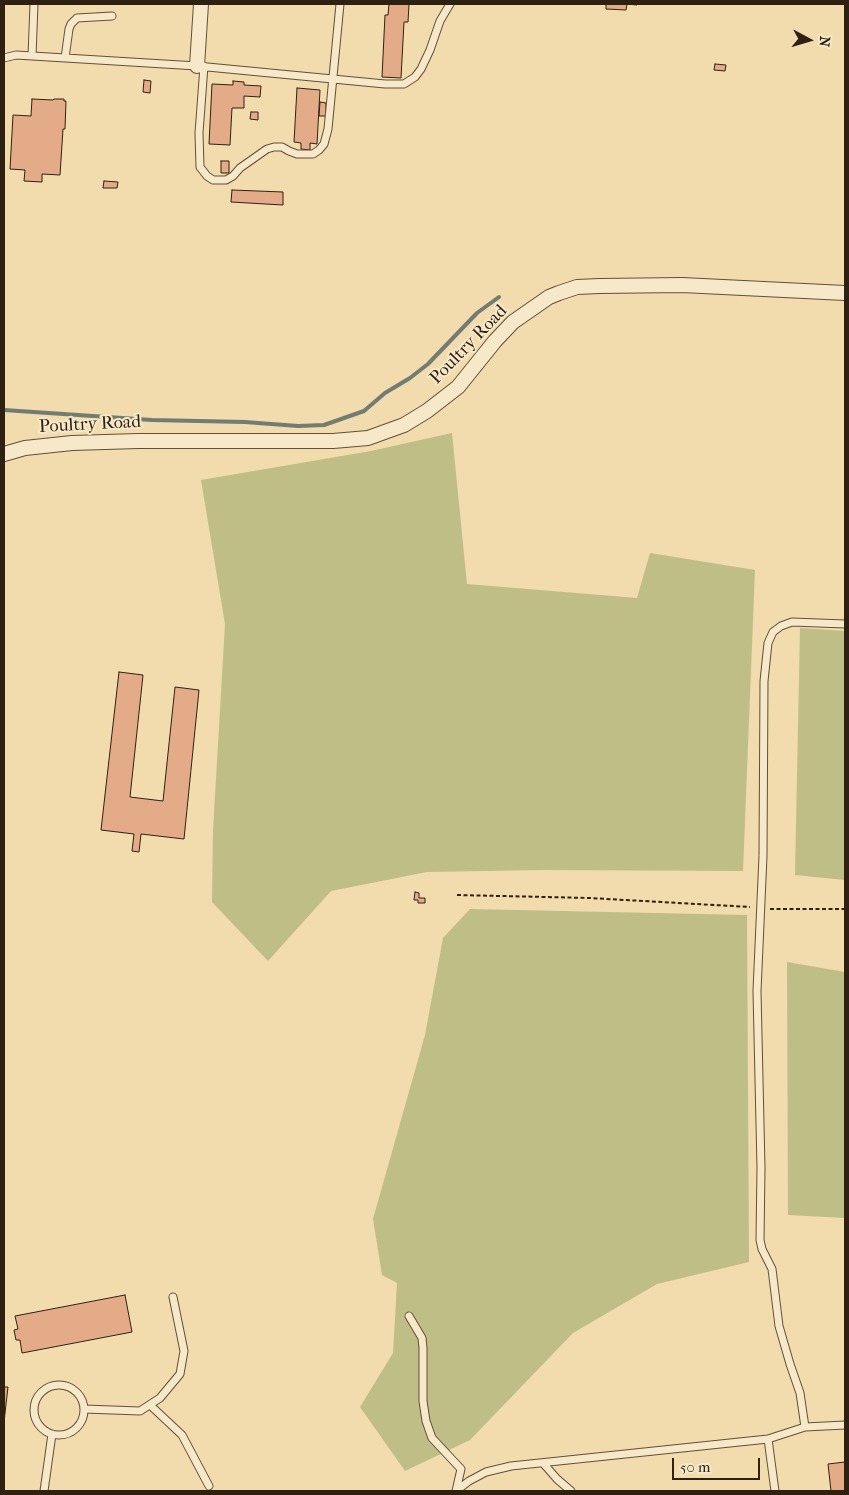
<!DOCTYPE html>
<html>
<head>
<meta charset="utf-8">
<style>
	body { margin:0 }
	#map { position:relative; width:849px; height:1495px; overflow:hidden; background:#f2dbac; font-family:"IM FELL French Canon",serif }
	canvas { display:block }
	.frame { position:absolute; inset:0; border:5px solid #2f2112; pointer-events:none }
	.north { position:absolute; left:784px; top:15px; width:50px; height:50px; -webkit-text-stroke:4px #f7e8c9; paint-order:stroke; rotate:96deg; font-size:14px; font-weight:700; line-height:20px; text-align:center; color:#2f2112 }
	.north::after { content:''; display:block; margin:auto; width:18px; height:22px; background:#2f2112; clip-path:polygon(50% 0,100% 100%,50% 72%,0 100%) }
	.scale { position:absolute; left:672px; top:1458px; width:88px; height:22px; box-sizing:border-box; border:2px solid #2f2112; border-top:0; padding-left:6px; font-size:15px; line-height:18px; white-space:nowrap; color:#2f2112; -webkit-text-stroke:4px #f7e8c9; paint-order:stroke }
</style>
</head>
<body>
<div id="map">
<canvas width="849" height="1495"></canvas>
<div class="frame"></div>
<div class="north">N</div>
<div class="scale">50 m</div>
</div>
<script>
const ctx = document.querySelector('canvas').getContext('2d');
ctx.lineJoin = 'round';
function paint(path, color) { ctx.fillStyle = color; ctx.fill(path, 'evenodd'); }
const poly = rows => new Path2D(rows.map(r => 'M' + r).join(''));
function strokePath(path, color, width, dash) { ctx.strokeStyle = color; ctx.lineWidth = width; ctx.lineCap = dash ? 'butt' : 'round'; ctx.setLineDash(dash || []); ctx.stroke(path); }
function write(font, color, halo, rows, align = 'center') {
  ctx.font = font + ' "IM FELL French Canon",serif'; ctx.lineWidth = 4; ctx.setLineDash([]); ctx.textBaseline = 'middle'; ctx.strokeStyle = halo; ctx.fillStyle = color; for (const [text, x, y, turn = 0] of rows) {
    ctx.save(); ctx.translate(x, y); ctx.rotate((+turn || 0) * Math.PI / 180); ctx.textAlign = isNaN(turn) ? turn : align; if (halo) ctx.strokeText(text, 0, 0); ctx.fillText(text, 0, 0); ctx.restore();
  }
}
paint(poly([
	[452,433,467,584,637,598,650,553,755,570,743,871,544,870,427,872,331,891,268,961,212,902,213,830,225,624,201,480,371,451],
	[800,628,845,631,845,880,795,875],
	[470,909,747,915,749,1262,657,1284,573,1333,470,1440,405,1471,360,1407,393,1353,397,1283,382,1275,373,1219,425,1035,443,938],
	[787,962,845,972,845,1218,788,1215]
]), '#bfbe86');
strokePath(poly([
	[4,410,152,420,245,422,298,426,324,425,364,411,385,393,410,378,428,364,477,313,499,297]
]), '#727c73', 4);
const building = poly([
	[389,4,409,4,408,22,404,22,401,78,382,77,385,15,388,15,389,4],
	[606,4,638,4,637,5,627,4,626,10,606,9,606,4],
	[715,64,726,65,725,71,714,70,715,64],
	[144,80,151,81,150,93,143,92,144,80],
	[233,81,244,82,244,85,261,86,260,97,244,96,244,108,232,108,230,145,209,144,212,84,233,85,233,81],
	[297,88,320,90,317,144,310,143,310,150,301,149,301,143,294,142,297,88],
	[32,99,53,100,54,99,64,99,64,101,66,101,65,129,63,129,60,175,42,174,42,182,24,181,25,170,10,169,13,115,31,116,32,99],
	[320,102,326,103,326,116,319,116,320,102],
	[251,112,258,112,258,120,250,119,251,112],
	[221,161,229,161,229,173,221,173,221,161],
	[104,181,118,182,117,188,103,188,104,181],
	[232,190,283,192,283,205,231,202,232,190],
	[119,672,143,675,130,797,163,801,175,687,199,690,184,839,141,834,139,852,132,851,134,834,101,830,119,672],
	[415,892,419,893,419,898,425,898,425,903,418,903,418,900,414,900,415,892],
	[125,1295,132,1332,22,1353,20,1340,16,1340,14,1330,18,1329,15,1316,125,1295],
	[4,1387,8,1387,4,1422,4,1387],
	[845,1462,845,1491,831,1491,828,1464,845,1462]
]);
paint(building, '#e3ab88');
strokePath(building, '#2f2112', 1);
const service = poly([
	[32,56,34,4],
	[4,58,16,55,197,66,385,84,404,84,415,77,421,69,430,50,440,21,450,4],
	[65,58,69,29,71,24,77,18,112,16],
	[204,66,199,133,200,167,207,176,213,180,226,180,233,176,240,168,267,149,274,147,282,147,289,151,297,154,313,154,319,150,324,144,328,129,340,4],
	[409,1316,422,1338,423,1348,423,1401,426,1421,432,1438,461,1469,456,1491],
	'34 1410a25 25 0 1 1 50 0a25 25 0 1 1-50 0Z',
	[150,1405,182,1435,209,1486],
	[84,1409,140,1411,160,1398,180,1374,184,1351,173,1297],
	[805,1427,800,1393,790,1364,779,1326,772,1269,762,1249,760,1240,761,1168,757,991,763,856,764,681,768,643,773,632,781,626,792,622,845,624],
	[768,1439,775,1491],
	[543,1463,557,1479,571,1491],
	[44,1491,52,1434],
	[456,1491,469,1481,486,1472,511,1466,768,1439,805,1427,845,1425]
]);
const minor = poly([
	[197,66,201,4],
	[4,454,25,448,72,443,138,441,333,441,368,438,404,425,427,411,458,387,495,341,513,322,549,297,559,293,577,287,599,286,682,285,845,293]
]);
strokePath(service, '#605038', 9);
strokePath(minor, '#605038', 16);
strokePath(poly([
	[457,895,590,898,750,907],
	[770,909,845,909]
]), '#2f2112', 2, [4, 2.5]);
strokePath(service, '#f7e8c9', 7);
strokePath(minor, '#f7e8c9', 14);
write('18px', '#2f2112', '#f7e8c9', [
	["Poultry Road",469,345,-46],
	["Poultry Road",90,425,-3]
]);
</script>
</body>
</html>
